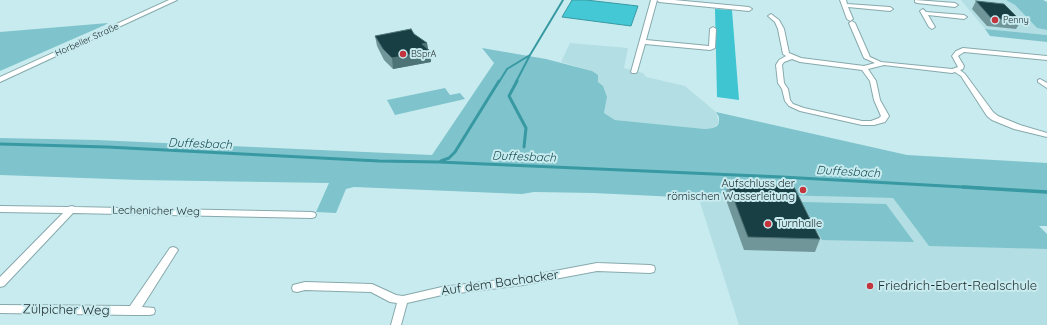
<!DOCTYPE html>
<html>
<head>
<meta charset="utf-8">
<style>
	body { margin:0 }
	canvas { display:block; background:#c8ebef }
</style>
</head>
<body>
<canvas width="1047" height="325"></canvas>
<script>
const ctx = document.querySelector('canvas').getContext('2d');
ctx.lineJoin = 'round';
function paint(path, color) { ctx.fillStyle = color; ctx.fill(path, 'evenodd'); }
const poly = rows => new Path2D(rows.map(r => 'M' + r).join(''));
function strokePath(path, color, width, dash) { ctx.strokeStyle = color; ctx.lineWidth = width; ctx.lineCap = dash ? 'butt' : 'round'; ctx.setLineDash(dash || []); ctx.stroke(path); }
function write(font, color, halo, rows, align = 'center') {
  ctx.font = font + ' Quicksand,sans-serif'; ctx.lineWidth = 4; ctx.setLineDash([]); ctx.textBaseline = 'middle'; ctx.strokeStyle = halo; ctx.fillStyle = color; for (const [text, x, y, turn = 0] of rows) {
    ctx.save(); ctx.translate(x, y); ctx.rotate((+turn || 0) * Math.PI / 180); ctx.textAlign = isNaN(turn) ? turn : align; if (halo) ctx.strokeText(text, 0, 0); ctx.fillText(text, 0, 0); ctx.restore();
  }
}
paint(poly([
	[961,0,1006,0,1015,5,1037,28,1047,30,1047,35,985,29],
	[570,43,628,48,624,68,643,73,646,77,685,86,716,112,719,123,713,128,705,129,615,120,604,113,607,97,592,71,561,62],
	[697,193,893,198,929,245,1047,249,1047,325,739,325]
]), '#b3dee3');
paint(poly([
	[1006,0,1043,0,1047,2,1047,30,1037,28,1015,5],
	[108,23,105,25,0,71,0,32],
	[985,29,1047,35,1047,42,990,36],
	[482,48,546,59,592,71,598,75,598,82,603,86,607,97,604,113,615,120,705,129,713,128,717,126,719,123,719,117,716,112,907,155,1047,163,1047,226,1039,226,1047,234,1047,249,929,246,893,198,697,193,698,198,593,193,534,192,522,194,354,187,346,189,336,213,316,212,329,183,139,180,0,175,0,138,97,140,432,155,494,63],
	[445,88,450,95,460,93,465,99,395,115,387,100],
	[802,202,886,204,914,242,822,240]
]), '#7fc4cc');
paint(poly([
	[715,9,732,10,739,100,717,97]
]), '#3fc4d1');
const water = poly([
	[572,0,586,0,638,6,631,26,562,17,572,0]
]);
paint(water, '#44c8d5');
strokePath(water, '#3899a2', 1);
strokePath(poly([
	[499,82,507,69,530,55],
	[516,82,530,55,563,0]
]), '#3899a2', 2);
strokePath(poly([
	[517,81,509,96,526,128,524,147],
	[0,144,107,147,379,161,439,162,782,177,981,188],
	[441,161,449,158,455,152,499,81]
]), '#3899a2', 3);
strokePath(poly([
	[963,187,1047,192]
]), '#3899a2', 3.5);
const minor = poly([
	[651,0,674,0,749,7,752,9,749,11,659,2,657,0,646,40,709,46,710,29,713,27,716,29,715,48,710,50,645,44,637,72,636,73,632,73,631,72,651,0],
	[840,0,846,0,847,4,890,7,893,9,890,11,848,7,853,19,850,21,847,19,840,0],
	[915,0,955,3,958,5,955,7,917,3,915,2,915,0],
	[923,9,926,12,964,15,967,17,964,19,928,15,935,27,932,29,929,27,920,11,923,9],
	[771,14,779,20,784,29,789,53,801,58,864,66,875,63,864,58,849,23,852,21,855,23,870,57,881,62,952,69,958,67,952,56,956,51,963,48,1047,56,1047,60,964,52,958,56,964,66,963,69,960,70,965,74,993,112,998,116,1020,125,1047,133,1047,137,1014,129,992,120,987,116,961,76,955,72,952,73,884,65,868,69,876,81,880,100,889,116,885,122,874,125,862,125,800,111,789,106,785,101,782,89,778,83,776,65,779,60,786,56,783,54,778,29,775,22,768,16,771,14],
	[792,59,800,62,862,70,870,81,874,100,881,116,879,118,871,121,862,121,804,108,793,104,790,100,788,89,784,83,782,65,784,62,792,59],
	[1040,79,1047,83,1047,88,1038,82,1038,80,1040,79],
	[0,206,68,207,72,206,75,207,312,212,315,213,316,215,315,217,312,218,73,213,4,286,0,287,0,277,63,213,0,212,0,206],
	[173,247,176,248,178,250,142,307,154,308,155,311,154,314,150,315,133,315,0,313,0,305,130,306,170,248,173,247],
	[597,263,650,265,654,266,655,269,654,272,650,273,597,271,523,285,442,295,407,303,401,325,391,325,397,303,390,302,371,292,305,290,297,292,293,291,292,288,293,285,305,282,372,284,396,295,403,296,442,287,523,277,597,263]
]);
const tertiary = poly([
	[169,0,177,0,0,82,0,77,169,0]
]);
strokePath(minor, '#87a9ac', 2);
strokePath(tertiary, '#87a9ac', 2);
paint(minor, '#fff');
paint(tertiary, '#fff');
paint(poly([
	[976,1,1021,21,1016,29,987,26,972,9],
	[414,34,427,43,428,49,430,51,431,62,393,69,384,60,377,46,375,36],
	[728,184,820,239,815,252,744,250,725,197]
]), '#70969a');
paint(poly([
	[427,43,428,51,430,51,431,62,393,69,392,58,422,44]
]), '#4d7377');
const building = poly([
	[976,1,1004,4,1021,21,991,18,976,1],
	[411,29,414,34,427,43,422,44,430,51,392,58,383,49,375,36,411,29],
	[728,184,793,185,820,239,748,237,728,184]
]);
paint(building, '#184044');
strokePath(building, '#4d7377', 1);
for (const [x, y, r, color] of [
	[995,20,4,"#c4343d"],
	[403,54,4,"#c4343d"],
	[803,190,4,"#c4343d"],
	[768,224,4,"#c4343d"],
	[870,286,4,"#c4343d"]
]) { const dot = new Path2D(); dot.arc(x, y, r, 0, 2 * Math.PI); ctx.fillStyle = color; ctx.fill(dot); strokePath(dot, '#c8ebef', 1.5); }
write('9px', '#1d2a2c', '#c8ebef', [
	["Penny",1003,20],
	["BSprA",411,54]
], 'left');
write('9px', '#1d2a2c', '#c8ebef', [
	["Horbeller Straße",87,40,-24]
]);
write('11px', '#1d2a2c', '#c8ebef', [
	["Aufschluss der",795,184],
	["römischen Wasserleitung",795,197],
	["Turnhalle",776,224,"left"]
], 'right');
write('11px', '#1d2a2c', '#c8ebef', [
	["Lechenicher Weg",156,211,1]
]);
write('italic 12px', '#185056', '#c8ebef', [
	["Duffesbach",200,144,2],
	["Duffesbach",524,157,2],
	["Duffesbach",848,172,3]
]);
write('13px', '#1d2a2c', '#c8ebef', [
	["Auf dem Bachacker",500,283,-8],
	["Zülpicher Weg",66,310,1]
]);
write('13px', '#1d2a2c', '#c8ebef', [
	["Friedrich-Ebert-Realschule",878,286]
], 'left');
</script>
</body>
</html>
